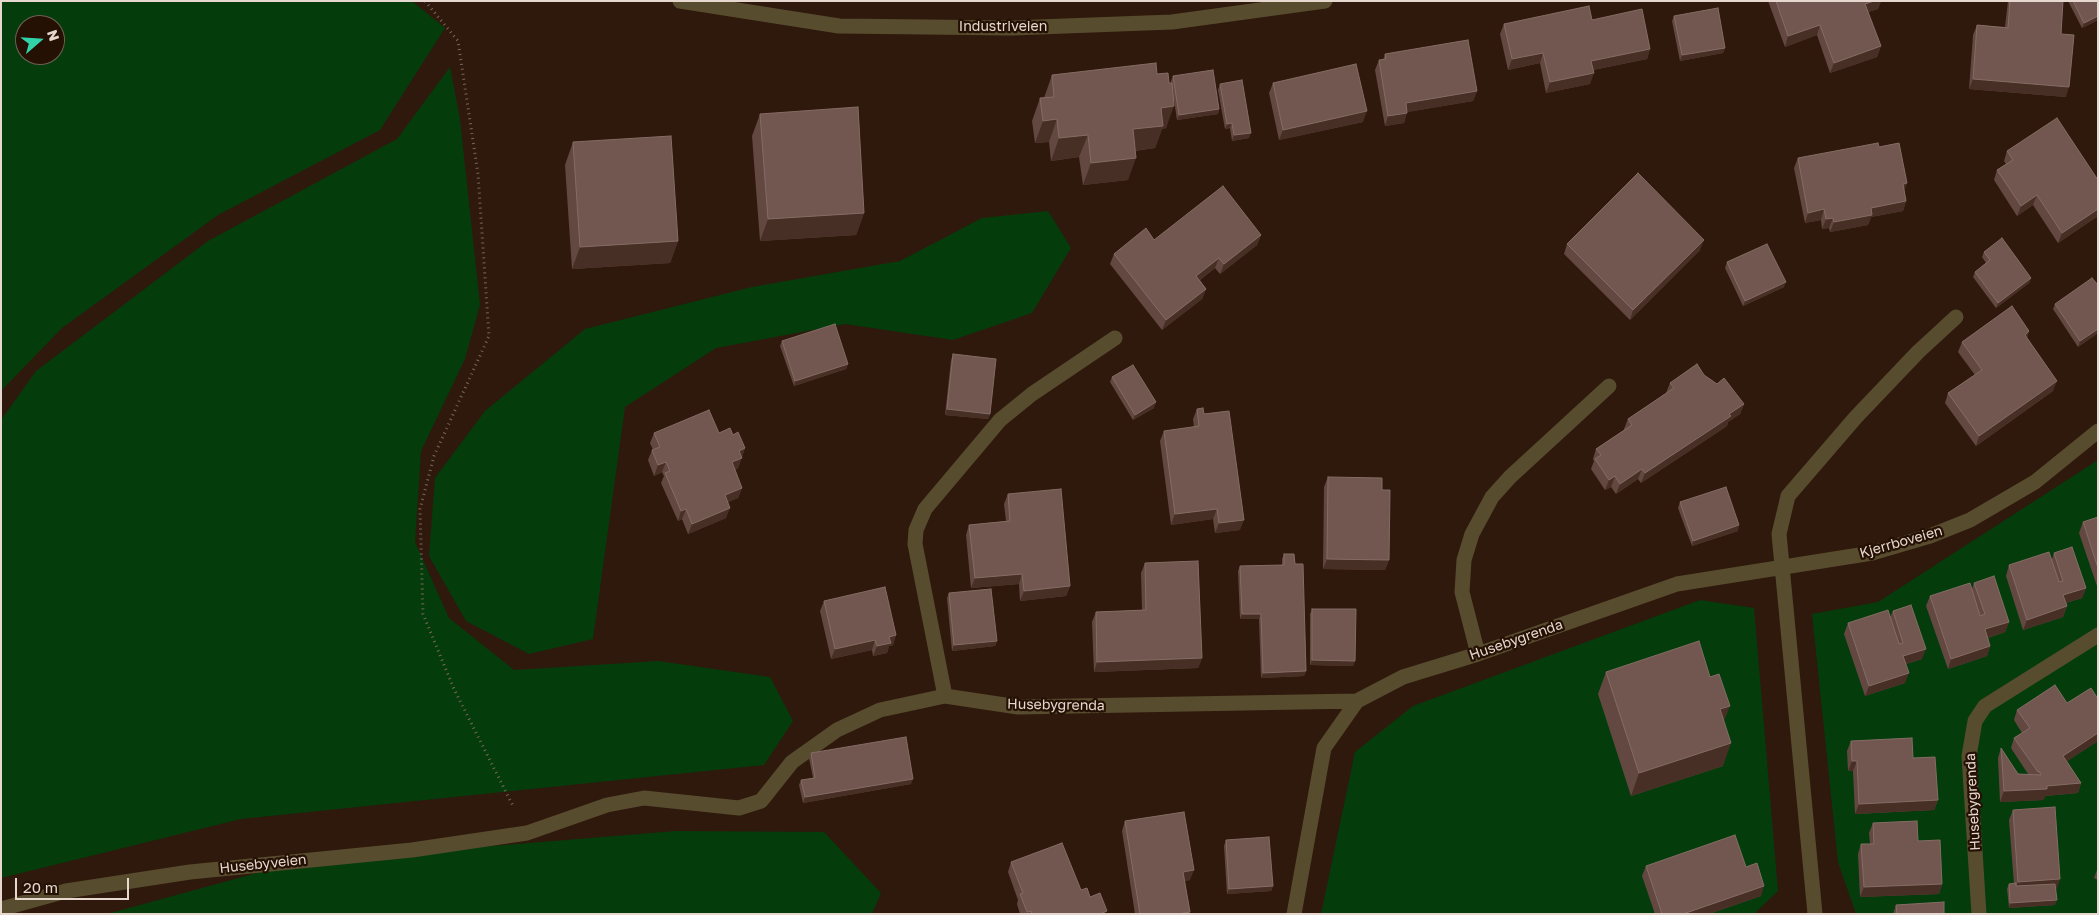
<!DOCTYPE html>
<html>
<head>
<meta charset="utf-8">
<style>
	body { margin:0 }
	#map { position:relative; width:2099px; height:915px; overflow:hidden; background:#2f190c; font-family:"Golos Text",sans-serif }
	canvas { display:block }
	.frame { position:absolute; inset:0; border:2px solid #e7d8cf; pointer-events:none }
	.north { position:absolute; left:15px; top:15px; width:50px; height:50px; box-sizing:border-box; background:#251004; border:1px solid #736055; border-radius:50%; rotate:71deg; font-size:14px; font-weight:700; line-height:20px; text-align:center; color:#e7d8cf }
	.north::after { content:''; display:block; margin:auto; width:18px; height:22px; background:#31d4a9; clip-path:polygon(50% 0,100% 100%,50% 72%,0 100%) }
	.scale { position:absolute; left:15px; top:878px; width:114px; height:22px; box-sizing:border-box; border:2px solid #e7d8cf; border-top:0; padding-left:6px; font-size:15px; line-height:18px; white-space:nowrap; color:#e7d8cf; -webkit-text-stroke:4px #251004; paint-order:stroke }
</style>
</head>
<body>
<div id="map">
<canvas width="2099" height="915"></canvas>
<div class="frame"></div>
<div class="north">N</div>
<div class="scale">20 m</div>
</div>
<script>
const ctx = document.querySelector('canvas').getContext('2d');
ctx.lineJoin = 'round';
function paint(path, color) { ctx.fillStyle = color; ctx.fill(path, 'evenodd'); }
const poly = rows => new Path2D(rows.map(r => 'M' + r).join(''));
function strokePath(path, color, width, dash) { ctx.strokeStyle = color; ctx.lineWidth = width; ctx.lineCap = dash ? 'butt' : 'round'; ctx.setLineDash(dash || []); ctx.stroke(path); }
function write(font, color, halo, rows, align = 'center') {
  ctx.font = font + ' "Golos Text",sans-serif'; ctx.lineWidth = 4.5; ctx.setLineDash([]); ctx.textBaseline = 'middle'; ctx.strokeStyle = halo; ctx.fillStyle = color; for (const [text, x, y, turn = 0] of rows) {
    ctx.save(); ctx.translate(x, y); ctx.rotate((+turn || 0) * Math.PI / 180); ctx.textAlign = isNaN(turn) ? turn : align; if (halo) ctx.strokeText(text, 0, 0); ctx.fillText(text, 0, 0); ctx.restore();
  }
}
paint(poly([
	[1,1,412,1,445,28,380,130,218,215,62,328,1,391],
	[25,25,55,25,55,55,25,55],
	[450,67,460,119,480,305,465,359,421,451,415,542,449,618,514,670,658,661,770,677,793,721,764,765,241,819,1,878,1,420,36,371,208,241,397,139],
	[1048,211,1071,248,1032,313,953,340,845,324,716,348,625,407,593,639,529,654,466,621,429,556,435,478,485,411,585,329,752,287,900,261,982,218],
	[2098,460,2098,914,1856,914,1838,862,1812,614,1878,602],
	[1700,600,1754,608,1778,891,1754,914,1321,914,1355,752,1413,706],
	[676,831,824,832,881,893,872,914,107,914,297,862]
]), '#053c0c');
strokePath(poly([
	[425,1,458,41,478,174,489,336,434,456,420,509,423,614,454,689,514,808]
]), '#7a675c', 3, [1, 4]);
strokePath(poly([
	[680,1,839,26,1012,28,1172,22,1325,1],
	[1478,654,1462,592,1464,560,1472,534,1492,497,1510,477,1609,386],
	[945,696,915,544,916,530,925,509,1000,420,1032,394,1115,338],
	[1,909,66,891,190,872,412,850,527,833,607,805,644,798,739,808,761,801,792,762,837,730,880,710,945,696,1018,707,1357,701],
	[1294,914,1324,748,1357,701,1403,677,1478,654,1677,584,1872,553,1930,536,1970,520,2035,482,2098,431],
	[1815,914,1779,534,1788,496,1856,417,1918,352,1956,317],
	[1979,914,1969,756,1975,721,1985,706,2098,635]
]), '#584c2f', 15);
paint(poly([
	[1768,1,1881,1,1878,9,1868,12,1881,46,1877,57,1830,73,1817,35,1785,47],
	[2008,1,2063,1,2061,34,2066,97,1969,89,1973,35,1977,25,2005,27],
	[2068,1,2098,1,2098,20,2082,28],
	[1674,16,1725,48,1723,53,1680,61,1672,21],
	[1592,20,1650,49,1647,59,1593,70,1590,84,1546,93,1540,63,1508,70,1500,34,1504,24],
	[1385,54,1477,91,1473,101,1407,112,1404,123,1385,126,1375,70,1379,60,1383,60],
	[1157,74,1169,83,1171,83,1171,81,1173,76,1219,109,1218,114,1177,120,1174,100,1166,128,1162,129,1155,148,1135,151,1128,180,1083,185,1079,157,1051,161,1049,142,1035,143,1032,121,1040,98,1044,98,1052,75],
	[1273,83,1363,122,1279,140,1269,93],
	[1220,84,1249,138,1232,141,1230,128,1225,129,1218,90],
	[760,114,864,213,856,235,760,241,752,136],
	[573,142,678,241,670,263,572,269,565,165],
	[1879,147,1907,183,1904,190,1906,201,1903,211,1871,217,1868,225,1830,232,1829,228,1822,229,1821,220,1805,223,1794,168,1798,158],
	[2007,151,2098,180,2098,216,2058,243,2033,205,2017,216,1994,180,1997,170,2006,164,2004,161],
	[1261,235,1257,245,1220,274,1215,268,1200,280,1206,289,1202,299,1162,330,1110,264,1114,254,1154,240],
	[1567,244,1700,250,1630,320,1564,254],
	[1984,252,2031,278,2029,283,1996,308,1973,277,1975,272,1986,263,1982,257],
	[1727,262,1784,287,1743,306,1725,268],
	[2055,304,2098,333,2078,347,2053,309],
	[2029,331,2027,338,2053,391,1976,446,1945,403,1948,393,1975,375,1958,352,1962,342],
	[782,341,848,364,846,369,794,386,780,346],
	[953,354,990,414,988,419,945,415,951,360],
	[1704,375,1744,404,1740,414,1728,422,1727,426,1641,483,1638,479,1616,494,1611,487,1605,490,1591,469,1594,461,1593,459,1596,449,1624,430,1624,429,1628,419,1666,393,1670,383],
	[1112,377,1154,408,1133,420,1110,382],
	[1197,409,1204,414,1240,530,1215,533,1213,519,1171,525,1160,441,1164,431,1194,427,1193,419],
	[654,433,719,433,733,435,745,448,738,468,735,470,742,488,738,498,728,502,726,518,688,534,682,519,678,521,661,483,664,476,662,472,654,476,648,460,652,450,653,450,650,443],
	[1328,477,1382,490,1389,560,1385,570,1323,569,1324,487],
	[1008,494,1070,586,1066,596,1020,601,1019,584,971,588,966,535,969,525,1006,521,1004,504],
	[1680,502,1738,531,1692,546,1678,508],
	[2098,517,2098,586,2097,586,2079,533,2083,522],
	[2054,553,2086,588,2082,598,2066,603,2067,606,2063,617,2023,630,2006,576,2009,565,2052,559],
	[1284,554,1295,564,1306,671,1304,676,1261,678,1259,619,1240,619,1238,571,1240,566,1282,565,1282,559],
	[1145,563,1202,658,1198,668,1094,672,1092,622,1096,612,1142,610,1141,573],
	[1974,583,2009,622,2005,632,1988,638,1990,646,1987,656,1948,669,1926,606,1930,596,1972,589],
	[949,593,997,641,995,646,952,651,947,598],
	[824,601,896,635,893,645,889,646,887,653,873,656,872,650,831,659,820,611],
	[1312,609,1355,661,1353,666,1310,665,1310,614],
	[1893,611,1922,659,1906,664,1905,683,1865,696,1844,634,1848,623,1890,617],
	[1606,672,1724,721,1723,766,1631,796,1598,694],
	[2067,703,2098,741,2067,761,2081,783,2078,793,2045,796,2043,800,2000,802,1998,758,2001,748,2018,774,2028,774,2011,748,2014,738,2022,733,2014,720,2017,710],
	[1851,741,1913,758,1938,800,1934,810,1855,814,1853,771,1848,771,1847,751],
	[811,753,911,784,803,803,799,785,801,780,813,778,809,758],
	[2013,810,2057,889,2056,889,2055,905,2009,908,2007,889,2009,884,2014,884,2009,820],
	[1125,821,1190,880,1184,881,1190,912,1189,914,1135,914,1122,831],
	[1873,823,1918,841,1942,884,1939,894,1860,897,1858,854,1861,844,1870,844,1869,833],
	[1226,840,1273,886,1271,891,1227,894,1224,846],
	[1011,862,1081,890,1090,897,1106,914,1020,914,1017,904,1018,900,1008,872],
	[1646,866,1746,867,1761,896,1709,914,1655,914,1642,876],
	[2098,867,2098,880,2094,878],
	[1896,905,1944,914,1893,914]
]), '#634841');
paint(poly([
	[1874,1,1881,1,1878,9,1862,14,1865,4],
	[2098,16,2098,20,2082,28,2084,23],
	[1820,25,1817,35,1785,47,1788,36],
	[1881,46,1877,57,1830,73,1834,63],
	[1725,48,1723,53,1680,61,1682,55],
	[1650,49,1647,59,1587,71,1591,61],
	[1543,53,1540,63,1508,70,1512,59],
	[1594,73,1590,84,1546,93,1550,82],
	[1973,79,2069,87,2066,97,1969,89],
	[1477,91,1473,101,1402,113,1406,103],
	[1174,106,1166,128,1162,129,1155,148,1125,152,1133,129,1161,108],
	[1219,109,1218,114,1177,120,1179,115],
	[1367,111,1363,122,1279,140,1283,130],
	[1407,113,1404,123,1385,126,1388,116],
	[1057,119,1049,142,1035,143,1043,121],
	[1232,123,1230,128,1225,129,1227,124],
	[1251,133,1249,138,1232,141,1234,135],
	[1088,135,1079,157,1051,161,1059,138],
	[1136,158,1128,180,1083,185,1091,163],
	[1907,183,1903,194,1903,184],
	[2037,195,2033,205,2017,216,2021,206],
	[1906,201,1903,211,1871,217,1868,225,1830,232,1834,222,1871,208],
	[1824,209,1821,220,1805,223,1808,213],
	[2098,209,2098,216,2058,243,2062,233],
	[864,213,856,235,760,241,768,219],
	[1833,218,1829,228,1822,229,1826,219],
	[1261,235,1257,245,1220,274,1224,264],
	[1704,240,1700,250,1630,320,1633,310],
	[678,241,670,263,572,269,580,247],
	[1219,258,1215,268,1192,286,1196,276],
	[2031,278,2029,283,1996,308,1998,303],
	[1786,282,1784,287,1743,306,1745,301],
	[1206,289,1202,299,1162,330,1166,320],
	[2098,329,2098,333,2078,347,2080,341],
	[2029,331,2026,341,2025,335],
	[848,364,846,369,794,386,795,381],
	[2057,381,2053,391,1976,446,1979,436],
	[1156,402,1154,408,1133,420,1135,415],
	[1744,404,1740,414,1728,422,1727,426,1641,483,1645,473],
	[947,409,990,414,988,419,945,415],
	[745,448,738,468,728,473,732,462,739,451],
	[666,462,662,472,654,476,658,465],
	[1642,469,1638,479,1616,494,1620,484],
	[1615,476,1611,487,1605,490,1609,480],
	[742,488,738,498,721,505,725,495],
	[730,508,726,518,688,534,692,524],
	[686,509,682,519,678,521,681,511],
	[1217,509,1213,519,1171,525,1175,514],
	[1244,520,1240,530,1215,533,1219,523],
	[1739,525,1738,531,1692,546,1693,541],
	[1327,559,1389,560,1385,570,1323,569],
	[1022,574,1019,584,971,588,975,578],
	[1070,586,1066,596,1020,601,1024,591],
	[2086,588,2082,598,2059,605,2063,595],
	[2067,606,2063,617,2023,630,2027,620],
	[1242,614,1261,614,1259,619,1240,619],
	[2009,622,2005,632,1981,640,1985,629],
	[896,635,893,645,889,646,887,653,873,656,877,646,889,637],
	[875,640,872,650,831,659,835,649],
	[997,641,995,646,952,651,954,645],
	[1990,646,1987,656,1948,669,1951,659],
	[1926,649,1922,659,1899,666,1903,656],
	[1202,658,1198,668,1094,672,1097,662],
	[1312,660,1355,661,1353,666,1310,665],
	[1306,671,1304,676,1261,678,1263,673],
	[1909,673,1905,683,1865,696,1869,686],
	[1730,706,1721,728,1720,709],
	[2098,733,2098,741,2060,766,2063,756],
	[1731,743,1723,766,1631,796,1639,773],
	[1852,761,1857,761,1853,771,1848,771],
	[913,779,911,784,803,803,805,797],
	[2081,783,2078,793,2045,796,2043,800,2000,802,2004,791,2047,786],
	[1938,800,1934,810,1855,814,1859,804],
	[1194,870,1190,880,1179,882,1183,872],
	[2060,879,2057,889,2014,892,2018,882],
	[1942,884,1939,894,1860,897,1864,887],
	[1273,886,1271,891,1227,894,1229,889],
	[1764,886,1761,896,1709,914,1683,914],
	[2057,900,2055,905,2009,908,2010,903]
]), '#482f25');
const building = poly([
	[1776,1,1874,1,1865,4,1881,46,1834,63,1820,25,1788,36,1776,1],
	[2010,1,2063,1,2061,34,2074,35,2069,87,1973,79,1977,25,2008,28,2010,1],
	[2073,1,2098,1,2098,16,2084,23,2073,1],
	[1589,6,1592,20,1642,9,1650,49,1591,61,1594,73,1550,82,1543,53,1512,59,1504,24,1589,6],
	[1718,8,1725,48,1682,55,1674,16,1718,8],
	[1468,40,1477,91,1406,103,1407,113,1388,116,1379,60,1386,59,1385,54,1468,40],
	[1156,63,1157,74,1168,73,1169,83,1172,83,1174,106,1161,108,1163,126,1133,129,1136,158,1091,163,1088,135,1059,138,1057,119,1043,121,1040,98,1054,97,1052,75,1156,63],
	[1356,64,1367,111,1283,130,1273,83,1356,64],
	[1213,70,1219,109,1179,115,1173,76,1213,70],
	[1242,80,1251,133,1234,135,1232,123,1227,124,1220,84,1242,80],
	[858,107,864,213,768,219,760,114,858,107],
	[2057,118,2098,180,2098,209,2062,233,2037,195,2021,206,1997,170,2013,160,2007,151,2057,118],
	[671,136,678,241,580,247,573,142,671,136],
	[1878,143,1879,147,1899,143,1907,183,1903,184,1906,201,1871,208,1872,215,1834,222,1833,218,1826,219,1824,209,1808,213,1798,158,1878,143],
	[1638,173,1704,240,1633,310,1567,244,1638,173],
	[1223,186,1261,235,1224,264,1219,258,1196,276,1206,289,1166,320,1114,254,1146,228,1154,240,1223,186],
	[2002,238,2031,278,1998,303,1975,272,1990,260,1984,252,2002,238],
	[1767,244,1786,282,1745,301,1727,262,1767,244],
	[2092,278,2098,285,2098,329,2080,341,2055,304,2092,278],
	[2012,306,2029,331,2025,335,2057,381,1979,436,1948,393,1982,370,1962,342,2012,306],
	[835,324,848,364,795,381,782,341,835,324],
	[953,354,996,359,990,414,947,409,953,354],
	[1697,364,1704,375,1717,384,1724,378,1744,404,1729,414,1731,416,1645,473,1642,469,1620,484,1615,476,1609,480,1595,459,1601,455,1596,449,1632,425,1628,419,1674,388,1670,383,1697,364],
	[1133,365,1156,402,1135,415,1112,377,1133,365],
	[1203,408,1204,414,1229,411,1244,520,1219,523,1217,509,1175,514,1164,431,1199,426,1197,409,1203,408],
	[709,410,719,433,730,428,733,435,738,432,745,448,739,451,742,458,732,462,742,488,725,495,730,508,692,524,686,509,681,511,665,473,670,471,666,462,658,465,652,450,660,447,654,433,709,410],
	[1328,477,1382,478,1382,490,1390,490,1389,560,1327,559,1328,477],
	[1726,487,1739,525,1693,541,1680,502,1726,487],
	[1061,489,1070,586,1024,591,1022,574,975,578,969,525,1010,521,1008,494,1061,489],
	[2098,517,2098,568,2083,522,2098,517],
	[2072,547,2086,588,2063,595,2067,606,2027,620,2009,565,2049,552,2059,582,2063,581,2054,553,2072,547],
	[1284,554,1294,554,1295,564,1303,564,1306,671,1263,673,1261,614,1242,614,1240,566,1284,565,1284,554],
	[1198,561,1202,658,1097,662,1096,612,1146,610,1145,563,1198,561],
	[1994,576,2009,622,1985,629,1990,646,1951,659,1930,596,1970,583,1980,616,1985,614,1974,583,1994,576],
	[885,587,896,635,889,637,891,643,877,646,875,640,835,649,824,601,885,587],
	[991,589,997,641,954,645,949,593,991,589],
	[1911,605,1926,649,1903,656,1909,673,1869,686,1848,623,1888,610,1899,644,1903,643,1893,611,1911,605],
	[1312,609,1356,609,1355,661,1312,660,1312,609],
	[1699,641,1710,677,1719,674,1730,706,1720,709,1731,743,1639,773,1606,672,1699,641],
	[2055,685,2067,703,2091,688,2098,699,2098,733,2063,756,2081,783,2047,786,2047,789,2004,791,2001,748,2018,774,2041,775,2039,771,2038,772,2014,738,2030,728,2017,710,2055,685],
	[906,737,913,779,805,797,801,780,815,778,811,753,906,737],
	[1912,738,1913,758,1935,757,1938,800,1859,804,1857,761,1852,761,1851,741,1912,738],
	[2055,807,2060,879,2018,882,2013,810,2055,807],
	[1184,812,1194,870,1183,872,1190,912,1178,914,1140,914,1125,821,1184,812],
	[1917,821,1918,841,1940,840,1942,884,1864,887,1861,844,1874,844,1873,823,1917,821],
	[1735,835,1746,867,1757,863,1764,886,1683,914,1662,914,1646,866,1735,835],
	[1269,837,1273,886,1229,889,1226,840,1269,837],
	[1062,843,1081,890,1087,888,1090,897,1100,893,1107,911,1100,914,1032,914,1031,911,1027,912,1020,894,1023,893,1011,862,1062,843],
	[2016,883,2016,886,2055,884,2057,900,2010,903,2009,884,2016,883],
	[1944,902,1944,914,1897,914,1896,905,1944,902]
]);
paint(building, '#715750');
strokePath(building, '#846c64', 1);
write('14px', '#e7d8cf', '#251004', [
	["Industriveien",1003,27],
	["Kjerrboveien",1901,542,-16],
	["Husebygrenda",1516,640,-19],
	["Husebygrenda",1056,705,1],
	["Husebygrenda",1973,802,-93],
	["Husebyveien",263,864,-6]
]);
</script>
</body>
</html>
